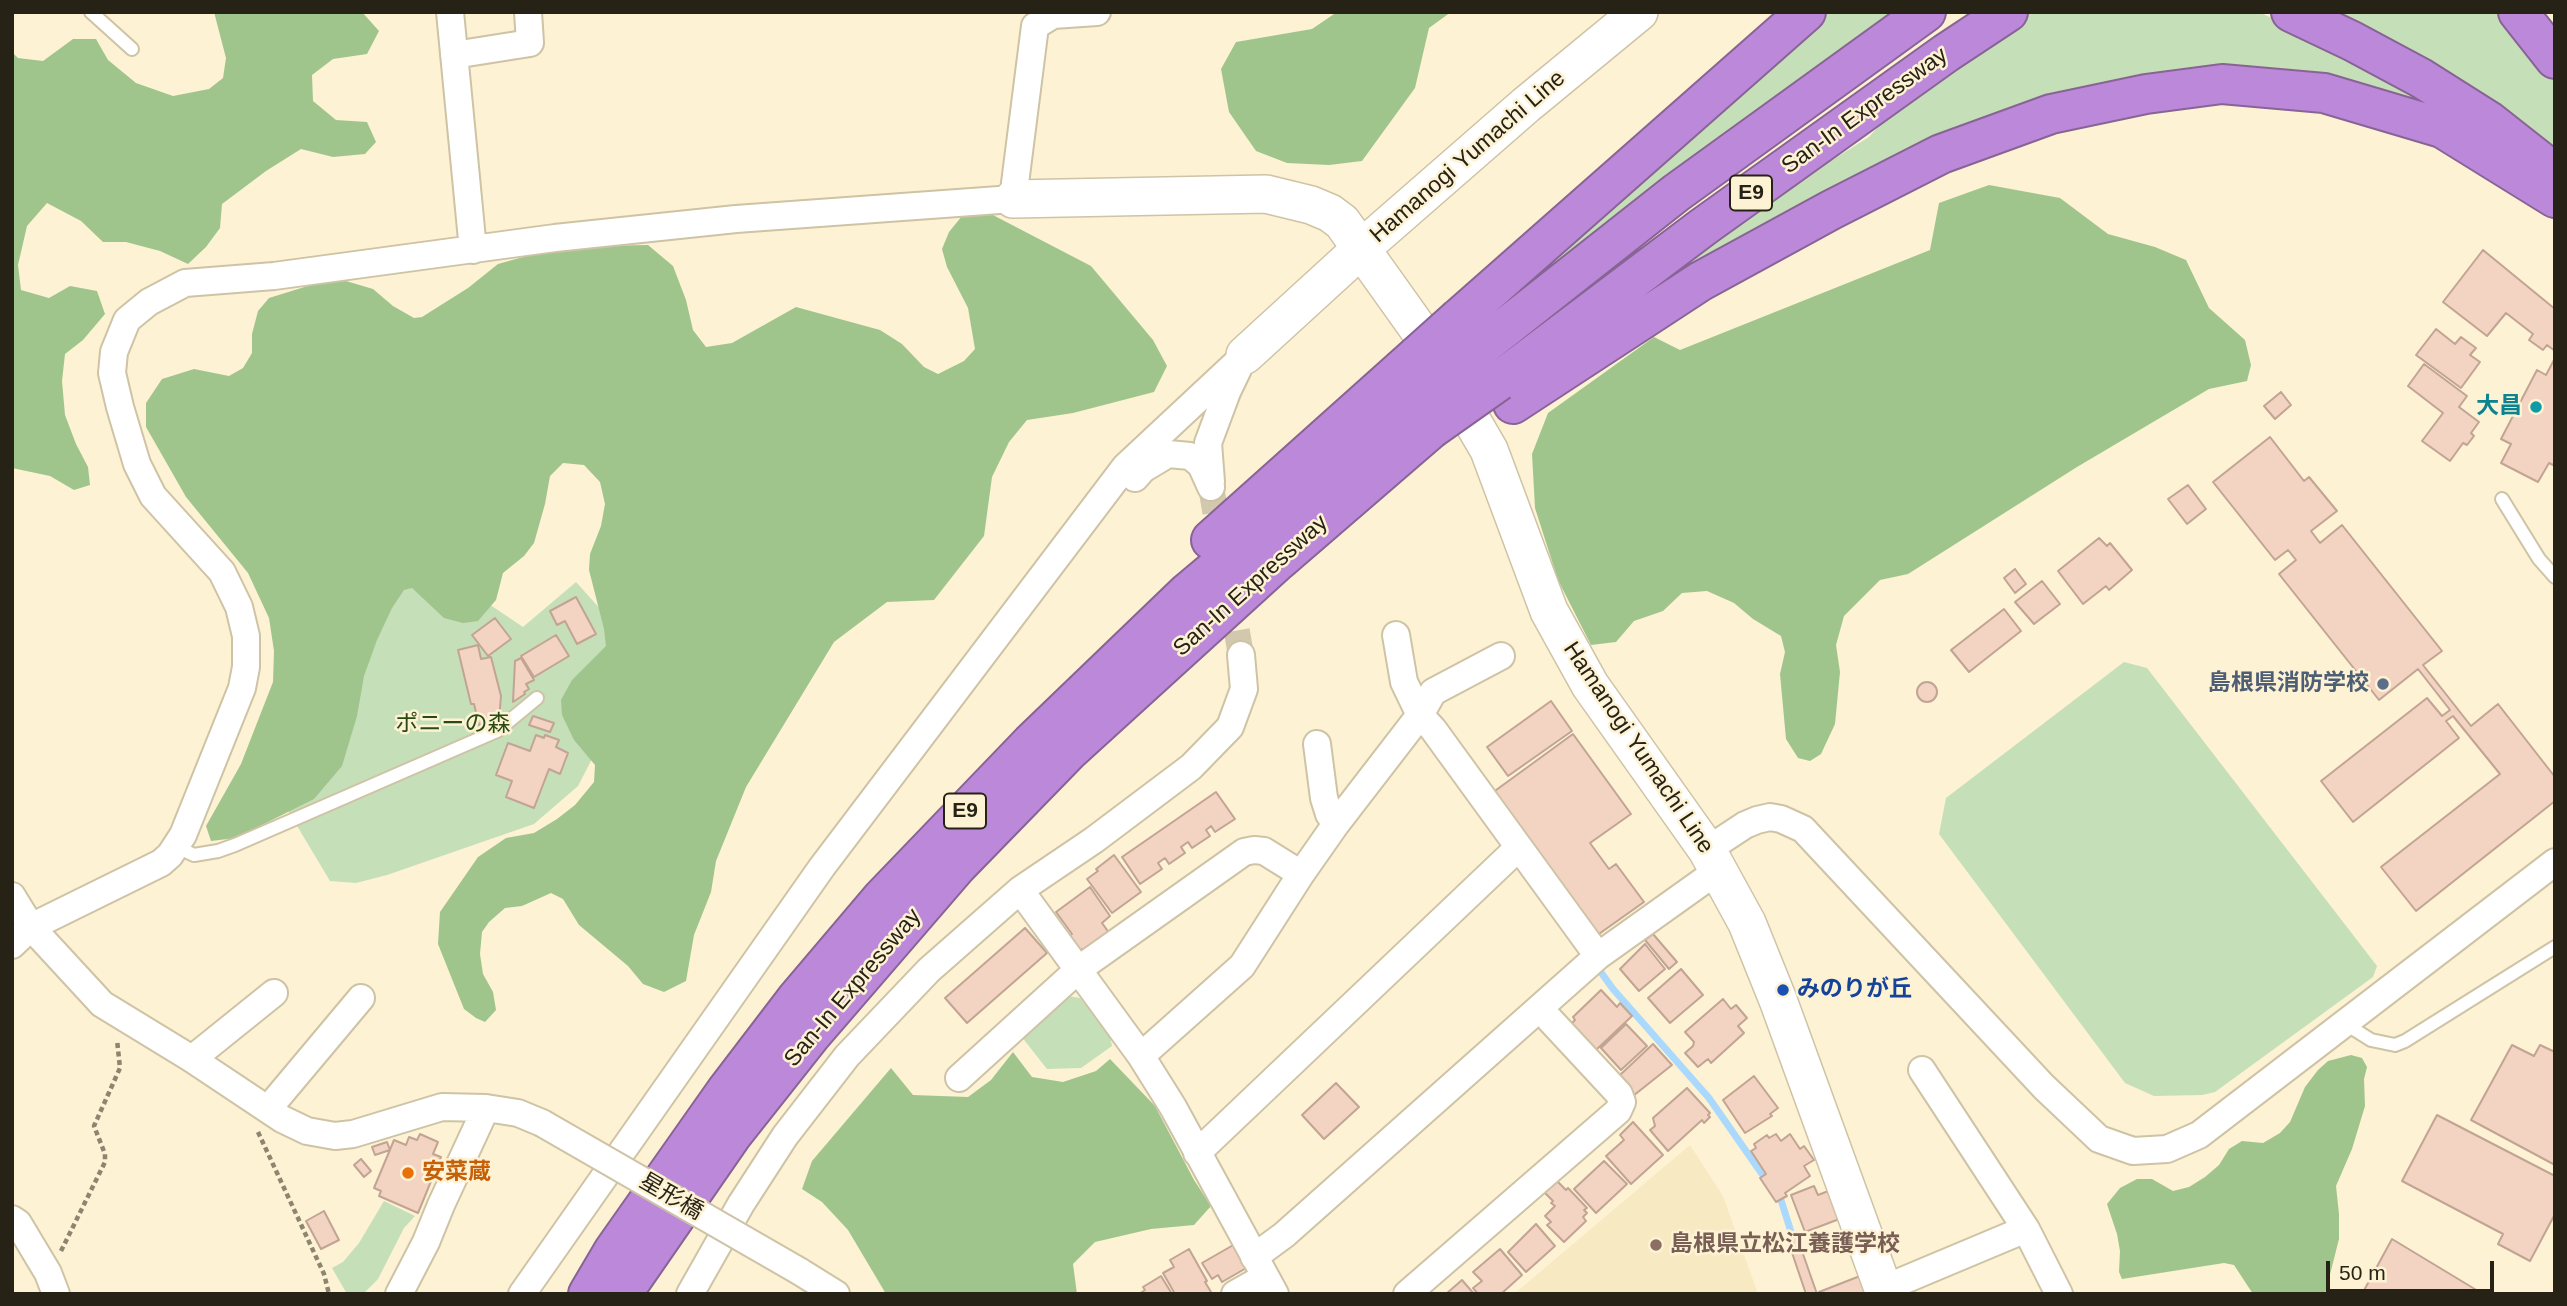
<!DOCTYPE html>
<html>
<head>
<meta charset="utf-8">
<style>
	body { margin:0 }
	#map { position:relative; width:2567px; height:1306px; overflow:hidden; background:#fdf2d3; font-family:Helvetica,sans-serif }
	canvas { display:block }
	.frame { position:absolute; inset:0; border:14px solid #262216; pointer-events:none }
	.scale { position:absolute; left:2326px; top:1261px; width:168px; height:32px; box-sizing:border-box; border:4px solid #262216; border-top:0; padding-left:9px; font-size:21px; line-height:24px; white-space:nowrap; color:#262216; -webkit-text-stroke:5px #fdf2d3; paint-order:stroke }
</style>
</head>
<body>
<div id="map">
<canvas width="2567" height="1306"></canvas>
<div class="frame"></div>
<div class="scale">50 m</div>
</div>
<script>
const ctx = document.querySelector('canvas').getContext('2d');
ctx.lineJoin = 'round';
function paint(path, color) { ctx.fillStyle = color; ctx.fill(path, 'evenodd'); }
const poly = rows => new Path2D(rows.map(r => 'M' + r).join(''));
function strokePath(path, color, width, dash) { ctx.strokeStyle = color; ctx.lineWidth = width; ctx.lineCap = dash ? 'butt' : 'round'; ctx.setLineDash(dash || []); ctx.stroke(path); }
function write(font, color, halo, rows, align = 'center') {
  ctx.font = font + ' Helvetica,"Noto Sans JP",sans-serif'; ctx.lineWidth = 5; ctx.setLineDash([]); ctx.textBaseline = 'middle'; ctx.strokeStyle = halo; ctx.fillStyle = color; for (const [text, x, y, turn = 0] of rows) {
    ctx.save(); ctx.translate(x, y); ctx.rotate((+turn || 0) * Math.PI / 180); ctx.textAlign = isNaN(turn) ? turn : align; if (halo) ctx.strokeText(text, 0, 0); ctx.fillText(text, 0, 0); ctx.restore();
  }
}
paint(poly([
	[1690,1145,1723,1196,1758,1294,1514,1294]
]), '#f7e9c2');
paint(poly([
	[1828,12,1904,12,1830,61,1809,71,1752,114,1704,159,1542,279,1485,314,1738,88],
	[2030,12,2259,12,2348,55,2474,129,2323,82,2052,105,1551,356,1797,182,1869,137,1908,94],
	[2319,12,2503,12,2555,79,2555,161],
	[407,549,523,627,576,582,629,641,610,724,578,786,534,824,387,875,356,883,330,881,287,809],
	[2124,662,2147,668,2377,966,2373,977,2215,1092,2202,1095,2154,1096,2125,1083,1939,834,1946,798],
	[1068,996,1080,998,1110,1036,1112,1046,1081,1068,1047,1069,1021,1036],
	[384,1201,415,1216,404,1228,378,1279,363,1294,347,1294,332,1268,343,1262,359,1243]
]), '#c5dfb8');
paint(poly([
	[214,12,362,12,379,31,367,54,333,59,312,75,313,101,336,120,367,122,376,142,365,154,333,157,301,149,266,171,222,204,220,228,206,247,188,264,160,251,126,242,103,242,81,221,47,203,27,226,18,265,21,290,49,298,70,286,97,291,105,314,83,340,65,354,62,381,65,415,76,444,88,467,90,485,74,490,50,476,12,468,12,52,18,58,43,61,73,39,96,39,108,60,136,83,173,96,209,89,223,78,226,58],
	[1337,12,1451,12,1429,28,1415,88,1362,161,1329,165,1287,163,1256,151,1229,112,1221,69,1236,42,1312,29],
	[1989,185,2060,198,2108,234,2155,247,2186,260,2209,308,2245,340,2251,365,2247,381,2209,389,2077,467,1908,574,1880,580,1844,616,1836,645,1840,672,1835,724,1821,754,1810,761,1798,758,1786,739,1780,674,1785,652,1781,636,1753,619,1734,603,1707,591,1682,593,1663,611,1634,621,1616,642,1591,645,1558,580,1535,508,1532,454,1548,413,1654,337,1680,350,1930,250,1939,203],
	[989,213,1091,266,1153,340,1167,366,1154,392,1073,413,1027,420,1009,442,992,477,984,536,934,600,887,602,834,642,746,787,716,861,711,892,694,935,686,981,664,992,643,984,628,966,579,925,563,899,551,893,522,906,505,908,489,922,482,932,480,954,483,974,493,992,496,1010,485,1022,476,1018,464,1009,438,944,440,912,478,857,506,838,534,833,557,819,575,805,594,782,595,765,574,740,562,715,561,700,572,680,606,646,604,629,589,570,590,554,601,526,605,504,600,482,584,465,563,463,550,476,545,504,534,543,524,556,503,573,496,600,478,621,463,623,444,618,412,588,404,590,392,608,377,640,364,676,357,716,342,766,314,799,236,838,211,841,206,826,241,764,255,728,273,682,274,651,269,618,248,573,186,497,146,427,146,403,162,379,194,369,229,376,243,368,252,353,252,334,258,311,269,298,311,285,346,281,373,289,393,306,414,318,422,317,468,288,498,264,541,252,595,246,648,245,673,266,686,300,693,330,706,347,732,343,796,307,880,330,902,344,924,367,938,374,964,361,975,349,968,308,947,267,942,249,949,232,962,216],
	[1013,1052,1032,1077,1063,1082,1096,1071,1110,1059,1155,1106,1194,1180,1211,1206,1194,1225,1151,1229,1095,1242,1073,1264,1077,1294,886,1294,848,1230,822,1202,802,1189,812,1161,891,1068,913,1095,968,1097,991,1080],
	[2351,1055,2362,1058,2367,1067,2364,1079,2365,1106,2352,1149,2336,1186,2339,1214,2339,1239,2325,1294,2253,1294,2234,1265,2224,1263,2122,1279,2119,1272,2120,1251,2117,1234,2107,1204,2120,1188,2137,1179,2152,1179,2173,1191,2189,1187,2205,1177,2219,1165,2229,1149,2242,1141,2263,1143,2280,1133,2290,1122,2305,1087,2318,1070,2328,1061]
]), '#a0c58c');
strokePath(poly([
	[1600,971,1613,989,1709,1098,1762,1174],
	[1781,1200,1792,1235]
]), '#aad9fd', 7);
const building = poly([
	[2483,250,2555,309,2555,351,2547,345,2543,350,2529,340,2533,334,2506,313,2487,336,2443,302,2483,250],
	[2436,329,2455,344,2461,337,2476,348,2470,355,2480,362,2461,388,2416,355,2436,329],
	[2555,358,2555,462,2553,465,2549,463,2538,482,2501,463,2511,444,2501,439,2537,370,2546,375,2555,358],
	[2424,364,2467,396,2459,407,2479,422,2471,433,2474,436,2467,445,2463,443,2450,461,2422,441,2443,413,2408,386,2424,364],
	[2281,392,2291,405,2275,419,2264,406,2281,392],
	[2270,437,2304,481,2309,477,2337,511,2311,531,2320,543,2342,525,2442,651,2423,665,2471,726,2498,704,2555,777,2555,801,2416,911,2381,867,2500,774,2453,716,2446,721,2459,738,2353,822,2321,781,2427,698,2442,716,2450,710,2418,669,2379,700,2279,574,2296,560,2288,550,2275,560,2213,482,2270,437],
	[2188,485,2206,509,2187,524,2168,499,2188,485],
	[2099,538,2107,546,2110,543,2132,570,2109,590,2106,586,2083,604,2058,571,2099,538],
	[2015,569,2026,584,2015,593,2004,578,2015,569],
	[2042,581,2060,604,2034,624,2015,602,2042,581],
	[576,597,596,634,577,644,565,621,557,625,550,611,576,597],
	[2004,609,2021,631,1969,672,1951,650,2004,609],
	[495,618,511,639,488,656,472,635,495,618],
	[556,635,569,656,534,677,521,656,556,635],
	[478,645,481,659,491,657,501,696,499,720,479,725,474,704,471,704,458,650,478,645],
	[521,658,534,680,526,684,529,689,524,692,525,694,513,702,515,661,521,658],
	'1917 692a10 10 0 1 1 20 0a10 10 0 1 1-20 0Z',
	[1551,701,1572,731,1508,776,1487,747,1551,701],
	[533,716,554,723,550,732,529,725,533,716],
	[1573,734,1631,814,1590,843,1609,869,1616,864,1644,902,1596,936,1492,793,1573,734],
	[536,735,544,738,545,735,559,740,556,747,568,753,560,774,549,769,534,808,506,797,512,781,496,775,508,743,530,751,536,735],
	[1216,792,1235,819,1215,832,1211,826,1206,830,1210,836,1192,848,1188,842,1181,847,1185,853,1169,864,1165,858,1158,863,1162,869,1140,884,1122,857,1216,792],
	[1114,855,1141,892,1112,913,1087,879,1098,871,1096,869,1114,855],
	[1090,887,1110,916,1102,923,1110,934,1085,953,1082,949,1078,951,1068,937,1072,934,1056,912,1090,887],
	[1025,928,1047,953,967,1023,945,998,1025,928],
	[1653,934,1677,962,1669,969,1645,940,1653,934],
	[1645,944,1665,969,1639,991,1620,969,1645,944],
	[1681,969,1703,995,1670,1023,1648,998,1681,969],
	[1601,990,1617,1007,1620,1003,1632,1016,1596,1050,1568,1027,1575,1020,1573,1017,1601,990],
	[1723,999,1731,1009,1736,1005,1747,1018,1738,1026,1744,1033,1711,1063,1708,1059,1698,1067,1685,1053,1693,1046,1694,1042,1685,1032,1723,999],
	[1626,1024,1647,1046,1621,1070,1601,1048,1626,1024],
	[1653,1044,1672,1065,1633,1096,1627,1089,1630,1086,1620,1075,1653,1044],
	[2512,1045,2534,1056,2540,1045,2555,1052,2555,1165,2471,1120,2512,1045],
	[1754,1076,1778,1108,1770,1114,1772,1116,1745,1133,1723,1100,1754,1076],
	[1336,1083,1359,1107,1324,1139,1302,1115,1336,1083],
	[1687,1088,1710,1113,1708,1115,1710,1117,1704,1123,1702,1120,1668,1151,1650,1130,1655,1126,1653,1118,1687,1088],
	[2437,1115,2555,1176,2555,1214,2530,1261,2498,1244,2503,1234,2402,1181,2437,1115],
	[1633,1122,1663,1155,1631,1184,1606,1156,1624,1140,1620,1135,1633,1122],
	[420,1134,438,1142,433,1154,441,1157,418,1213,379,1196,381,1191,374,1188,394,1140,406,1145,409,1137,417,1140,420,1134],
	[1776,1134,1781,1141,1790,1134,1800,1149,1804,1146,1814,1160,1804,1166,1810,1176,1785,1193,1787,1196,1776,1202,1760,1178,1766,1174,1751,1151,1756,1148,1754,1144,1767,1135,1769,1138,1776,1134],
	[387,1142,390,1150,375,1155,372,1147,387,1142],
	[361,1159,371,1171,364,1177,354,1165,361,1159],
	[1604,1161,1627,1184,1596,1213,1574,1189,1604,1161],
	[1557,1181,1566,1190,1568,1188,1587,1208,1584,1210,1587,1213,1583,1217,1586,1221,1564,1242,1547,1225,1551,1222,1545,1216,1555,1206,1551,1203,1553,1201,1544,1192,1557,1181],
	[1814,1186,1818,1195,1831,1190,1842,1218,1805,1232,1791,1195,1814,1186],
	[324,1211,339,1240,321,1249,306,1221,324,1211],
	[1536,1224,1555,1246,1526,1272,1508,1252,1536,1224],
	[1796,1234,1817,1294,1806,1294,1787,1238,1796,1234],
	[2392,1239,2483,1294,2362,1294,2392,1239],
	[1235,1244,1248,1267,1222,1282,1218,1275,1212,1279,1202,1263,1235,1244],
	[1189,1249,1207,1281,1205,1282,1211,1292,1208,1294,1175,1294,1163,1273,1174,1267,1170,1260,1189,1249],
	[1500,1249,1522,1275,1501,1294,1478,1294,1473,1288,1482,1281,1473,1272,1500,1249],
	[1161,1276,1172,1294,1139,1294,1145,1290,1143,1287,1161,1276],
	[1860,1276,1867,1294,1820,1294,1819,1292,1860,1276],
	[1462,1280,1474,1294,1446,1294,1462,1280]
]);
paint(building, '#f3d3c2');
strokePath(building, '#c2a494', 2);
strokePath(poly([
	[1211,487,1221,544],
	[1230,592,1241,655]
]), '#d2c8ad', 26, [26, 13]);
const lane = poly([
	[91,12,132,49],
	[2502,499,2539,559,2555,577],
	[177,847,194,855,218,851,235,845,497,731,537,698],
	[2344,1023,2371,1040,2395,1045,2405,1041,2555,947]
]);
const street = poly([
	[450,12,473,250],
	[454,55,530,43,528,12],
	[1135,478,1143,469,1168,454,1190,456,1201,465,1211,487],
	[1211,482,1208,443,1227,392,1238,369],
	[1396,635,1404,682,1420,715],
	[1420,715,1433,692,1501,656],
	[1317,744,1324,798,1329,814,1336,824],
	[1707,850,1745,825,1757,820,1770,817,1781,819,1803,829,2044,1087,2099,1139,2133,1151,2167,1149,2199,1135,2555,862],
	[1301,874,1336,824,1420,715,1433,729,1598,956],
	[1020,890,1141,1056,1173,1107,1275,1294],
	[12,896,31,927,102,1004,192,1059,282,1119,307,1131,335,1136,353,1134,442,1107,486,1108,518,1113,542,1123],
	[12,945,31,927,161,863,170,855,183,835,242,688,246,667,246,636,239,607,222,572,153,496,137,464,120,407,112,373,114,352,127,320,149,302,185,283,274,276,555,238,736,219,1013,199,1035,26,1053,15,1097,12],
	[192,1059,274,993],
	[1922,1070,2026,1229,2059,1294],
	[959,1078,1079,969,1244,852,1254,850,1264,851,1301,874,1242,966,1141,1056],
	[268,1109,361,998],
	[1197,1153,1518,848],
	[12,1219,18,1223,48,1273,56,1294],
	[1254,1257,1284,1235,1598,956,1720,869],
	[799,1271,836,1294],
	[1883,1289,2026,1229],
	[399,1294,426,1242,441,1205,486,1108],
	[522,1294,822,867,1125,467,1245,355],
	[690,1294,741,1204,785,1136,847,1056,929,970,1020,890,1094,840,1191,767,1230,727,1244,689,1241,655],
	[1235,1294,1265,1277],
	[1407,1294,1618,1111,1622,1102,1619,1094,1540,1009]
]);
const secondary = poly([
	[1013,199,1266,194,1311,205,1330,213,1342,222,1419,330,1489,450,1549,611,1590,685,1707,850,1747,923,1778,1000,1885,1294],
	[1245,355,1362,248,1526,105,1639,12]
]);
const highway = poly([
	[2291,12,2352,41,2421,78,2489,121,2555,173],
	[2518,12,2555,59],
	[1459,318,1806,12],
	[1477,350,1676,193,1926,12],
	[1499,381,1703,227,1946,53,2008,12],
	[1513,404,1701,281,1831,210,1941,154,2051,114,2146,94,2222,84,2324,93,2442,128,2555,198],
	[1211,540,1401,370],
	[588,1294,614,1250,726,1091,797,998,881,899,1031,743,1188,592,1419,398],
	[622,1294,732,1135,812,1034,957,866,1068,752,1278,561,1431,429]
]);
strokePath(lane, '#cec3a5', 16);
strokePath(street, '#cec3a5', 30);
strokePath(secondary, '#cec3a5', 40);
strokePath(highway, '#886495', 42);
strokePath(poly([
	[258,1132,324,1274,329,1294],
	[61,1251,105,1162,105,1154,94,1126,120,1068,117,1040]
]), '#8d8570', 4.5, [5, 3.5]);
strokePath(lane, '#fff', 12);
strokePath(street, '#fff', 26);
strokePath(secondary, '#fff', 37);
strokePath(highway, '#bc88da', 38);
const streetBridge = poly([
	[542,1123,799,1271]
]);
const highwayBridge = poly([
	[1401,370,1459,318],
	[1419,398,1477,350],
	[1431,429,1499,381]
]);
strokePath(streetBridge, '#cec3a5', 30, []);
strokePath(highwayBridge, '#886495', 42, []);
strokePath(streetBridge, '#fff', 26);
strokePath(highwayBridge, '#bc88da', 38);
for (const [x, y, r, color] of [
	[2536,407,7,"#0f9aa8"],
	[2383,684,7,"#5c6f8a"],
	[1783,990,7,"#1a4fb4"],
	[408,1173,7,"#e8710a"],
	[1656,1245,7,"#8d6e63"]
]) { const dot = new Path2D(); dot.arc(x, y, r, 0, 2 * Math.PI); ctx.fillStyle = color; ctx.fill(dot); strokePath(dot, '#fdf2d3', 2.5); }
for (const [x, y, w] of [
	[1751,193,42],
	[965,811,42]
]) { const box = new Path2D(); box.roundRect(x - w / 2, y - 17.5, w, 35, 5); ctx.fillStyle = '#fdf2d3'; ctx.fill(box); strokePath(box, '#262216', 2); }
write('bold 21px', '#262216', null, [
	["E9",1751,193],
	["E9",965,811]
]);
write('23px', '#262216', '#fdf2d3', [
	["San-In Expressway",1865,111,-36],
	["Hamanogi Yumachi Line",1468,157,-41],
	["San-In Expressway",1251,586,-42],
	["Hamanogi Yumachi Line",1638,748,56],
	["San-In Expressway",853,988,-50],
	["星形橋",671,1197,30]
]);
write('bold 23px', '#0d838f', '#fdf2d3', [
	["大昌",2522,407]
], 'right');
write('bold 23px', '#4e5e75', '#fdf2d3', [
	["島根県消防学校",2369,684]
], 'right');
write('23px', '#294a10', '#fdf2d3', [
	["ポニーの森",453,725]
]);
write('bold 23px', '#164399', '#fdf2d3', [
	["みのりが丘",1797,990]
], 'left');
write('bold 23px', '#c56008', '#fdf2d3', [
	["安菜蔵",422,1173]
], 'left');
write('bold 23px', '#785e54', '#fdf2d3', [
	["島根県立松江養護学校",1670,1245]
], 'left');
</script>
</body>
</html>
